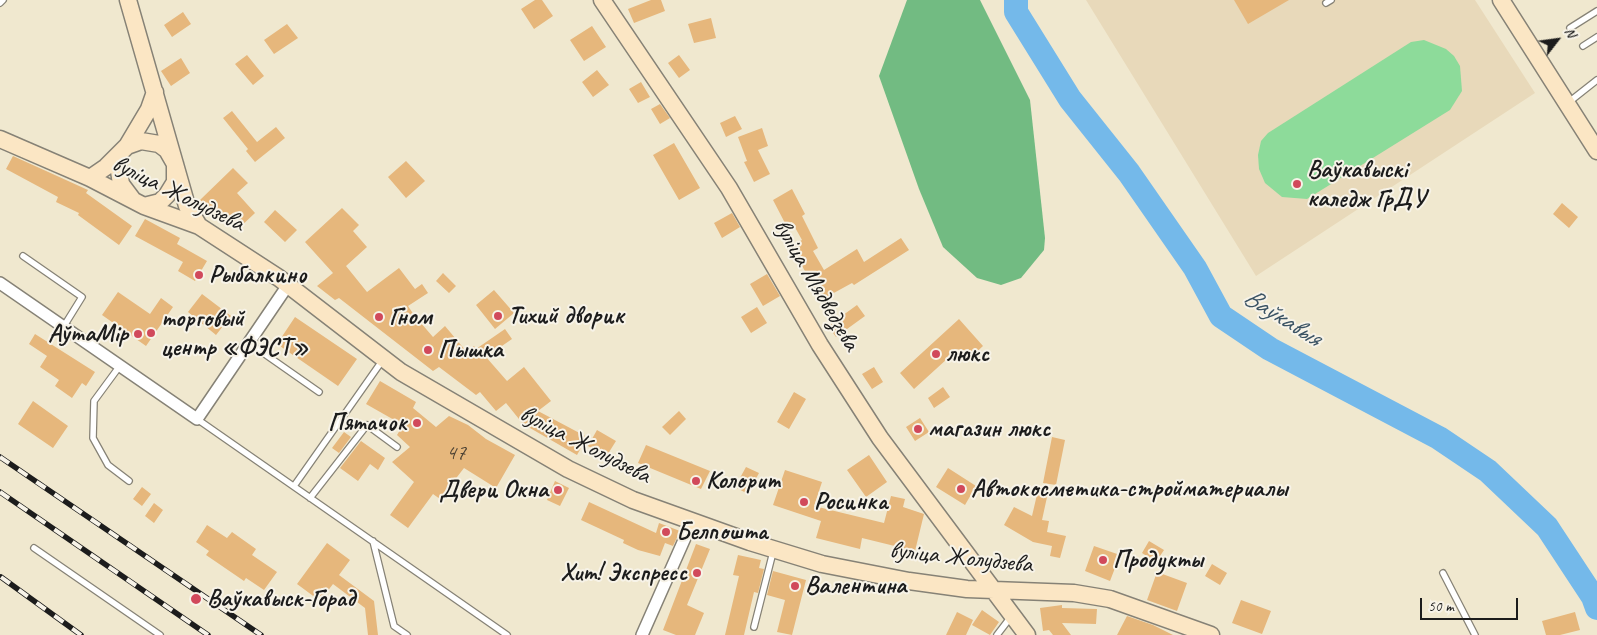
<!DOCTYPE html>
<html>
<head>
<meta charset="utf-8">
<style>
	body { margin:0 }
	#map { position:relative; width:1597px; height:635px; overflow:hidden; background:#f0e8cf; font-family:Caveat,sans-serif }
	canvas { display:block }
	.north { position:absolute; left:1532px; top:15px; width:50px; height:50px; -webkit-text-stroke:4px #f7f3e8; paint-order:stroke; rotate:60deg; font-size:14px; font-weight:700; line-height:20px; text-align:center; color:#1c1c1c }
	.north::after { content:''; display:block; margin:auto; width:18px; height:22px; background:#1c1c1c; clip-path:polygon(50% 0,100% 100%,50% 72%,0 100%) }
	.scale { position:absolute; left:1420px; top:598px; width:98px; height:22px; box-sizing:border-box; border:2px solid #1c1c1c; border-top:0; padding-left:6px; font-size:15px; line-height:18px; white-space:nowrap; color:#1c1c1c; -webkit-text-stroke:4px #f7f3e8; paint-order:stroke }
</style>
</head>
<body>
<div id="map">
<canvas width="1597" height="635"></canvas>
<div class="north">N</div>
<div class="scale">50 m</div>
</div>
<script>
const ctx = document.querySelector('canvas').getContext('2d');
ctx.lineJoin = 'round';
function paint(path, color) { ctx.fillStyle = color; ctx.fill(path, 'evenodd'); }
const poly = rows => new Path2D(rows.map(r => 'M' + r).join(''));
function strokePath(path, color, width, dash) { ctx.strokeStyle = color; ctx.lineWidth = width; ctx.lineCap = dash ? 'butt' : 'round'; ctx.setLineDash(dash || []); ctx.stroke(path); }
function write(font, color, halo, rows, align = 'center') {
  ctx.font = font + ' Caveat,sans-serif'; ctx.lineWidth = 4; ctx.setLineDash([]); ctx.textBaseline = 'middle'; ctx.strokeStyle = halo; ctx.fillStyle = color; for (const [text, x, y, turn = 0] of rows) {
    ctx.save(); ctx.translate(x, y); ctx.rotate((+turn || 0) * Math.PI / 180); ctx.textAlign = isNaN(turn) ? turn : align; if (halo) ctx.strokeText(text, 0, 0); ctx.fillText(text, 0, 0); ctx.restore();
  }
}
paint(poly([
	[1086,0,1475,0,1535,93,1256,276]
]), '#e8d9ba');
paint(poly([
	[1424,40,1446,49,1454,56,1460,66,1462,91,1450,110,1307,199,1282,197,1265,183,1259,169,1258,155,1261,141,1268,133,1411,42]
]), '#8ddb9a');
paint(poly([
	[907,0,980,0,1030,100,1045,238,1044,250,1021,278,1001,285,977,278,943,247,919,189,879,76]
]), '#72bb82');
strokePath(poly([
	[1016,0,1016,12,1070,99,1129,173,1195,268,1221,316,1270,349,1439,438,1488,471,1547,527,1593,597,1597,608]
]), '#74b9ea', 24);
paint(poly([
	[535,0,542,0,553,16,534,29,521,9],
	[651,0,661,0,665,11,634,23,628,9],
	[1234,0,1289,0,1248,24],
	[183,12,191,24,172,37,164,25],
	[711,18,716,38,694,43,688,24],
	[287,24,298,38,274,54,264,40],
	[592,26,606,47,584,61,570,40],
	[247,55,264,76,253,85,235,64],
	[679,55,690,70,679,78,668,63],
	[181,58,190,73,171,86,161,71],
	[597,70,609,85,593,97,582,82],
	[641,82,650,97,638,103,629,89],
	[660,104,670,118,660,124,651,109],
	[232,111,257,142,276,127,285,138,255,162,246,151,248,149,223,118],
	[735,116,742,129,726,137,720,123],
	[762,128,768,146,758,150,770,174,754,182,744,162,747,161,738,137],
	[674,143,700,188,679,200,653,155],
	[13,156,88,190,86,193,132,226,119,245,78,215,79,213,56,202,58,197,6,169],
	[406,161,425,181,406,198,388,177],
	[233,168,248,183,237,193,255,213,238,229,217,213,215,215,200,200],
	[792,189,805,214,802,216,818,248,813,251,824,270,857,249,864,262,901,238,909,250,854,285,852,283,821,300,791,246,802,240,792,222,786,225,773,200],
	[1562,203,1578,217,1569,228,1553,214],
	[342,208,359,225,353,231,367,247,346,266,367,292,399,268,415,289,422,284,428,293,408,306,414,315,433,337,445,326,466,351,474,346,476,349,505,329,512,339,486,357,507,381,524,367,551,401,538,411,587,437,577,455,523,424,506,403,496,411,480,392,476,395,439,367,433,371,339,298,335,300,317,286,333,273,305,242],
	[275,210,297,230,285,242,264,222],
	[732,213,740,227,722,238,714,223],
	[145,219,180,238,177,244,207,261,195,281,178,271,183,262,135,236],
	[443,273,456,286,449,293,436,281],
	[767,274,780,296,763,306,750,284],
	[494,290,514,313,495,329,476,305],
	[118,292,150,314,161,298,173,307,146,346,102,315],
	[202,294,231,316,216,335,188,312],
	[857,305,865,316,836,337,828,326],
	[757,307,767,323,751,333,741,317],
	[295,317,357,359,338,386,277,344],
	[959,319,983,346,968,360,958,349,914,389,900,373],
	[35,334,95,372,86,386,82,383,72,398,55,386,59,380,40,367,47,356,29,344],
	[874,367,883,382,872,389,862,374],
	[380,381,416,402,413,408,436,427,449,416,468,425,486,439,515,455,496,488,464,468,440,499,433,494,408,528,390,515,414,482,392,462,410,447,397,435,403,425,366,404],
	[943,387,950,397,934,408,928,398],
	[794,392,806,399,789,429,777,422],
	[33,401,68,426,53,448,18,424],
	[679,411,686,419,670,435,662,427],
	[920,418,929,432,915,441,906,427],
	[597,430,616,441,606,457,588,446],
	[344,432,351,437,339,453,332,448],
	[1052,437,1065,440,1056,485,1043,483],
	[361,441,385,458,378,470,370,464,358,481,340,468],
	[646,445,710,471,701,489,638,463],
	[869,455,887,482,866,497,847,470],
	[746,467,759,473,748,494,735,487],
	[948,468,976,486,965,505,936,487],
	[785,470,822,482,814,506,884,523,891,496,905,499,903,507,924,514,915,551,862,538,860,549,816,538,821,521,773,505],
	[555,481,569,488,560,506,547,500],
	[1039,486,1049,488,1042,520,1049,521,1047,532,1066,536,1060,558,1050,556,1052,546,1033,542,1004,525,1014,507,1032,516],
	[142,487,151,494,142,506,133,499],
	[589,502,656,533,659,523,680,531,673,546,665,543,660,556,638,550,623,543,624,540,581,520],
	[154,503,163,510,154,523,145,516],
	[207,525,227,538,232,532,256,549,252,555,277,572,264,590,246,578,244,581,206,555,209,551,196,542],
	[1149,541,1164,550,1156,562,1142,553],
	[327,543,350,560,339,575,374,601,378,635,368,635,365,608,333,584,320,601,297,584],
	[696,544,710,549,687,605,704,613,695,635,676,635,663,630],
	[1094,546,1120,555,1110,581,1085,571],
	[738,555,761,560,759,568,764,569,758,593,754,592,744,635,725,635,739,576,733,575],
	[1212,564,1227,573,1220,585,1205,576],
	[773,571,806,580,792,635,777,632,785,600,767,595],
	[1157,572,1187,583,1177,611,1147,600],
	[1241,600,1271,611,1262,634,1232,623],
	[1062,605,1062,608,1097,609,1096,624,1062,623,1071,635,1053,635,1049,630,1043,631,1040,608],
	[982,610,999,622,990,635,972,625],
	[957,612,973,620,966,635,946,635],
	[1575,612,1580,630,1560,635,1546,635,1542,621],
	[1127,616,1153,625,1173,635,1117,635]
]), '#e6b77c');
const lane = poly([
	[0,3,3,0],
	[1326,3,1331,0],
	[1570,28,1597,11],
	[1583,46,1597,37],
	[1569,102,1597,80],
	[23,256,82,297,64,326],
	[249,343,319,392],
	[119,367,94,401,93,438,108,465,129,481],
	[197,419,507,635],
	[294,486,382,361],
	[310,498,367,425,397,447],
	[373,541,394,626,407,635],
	[34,548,160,635],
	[1443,573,1475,635],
	[754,627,773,552],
	[997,635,1010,618]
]);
const street = poly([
	[0,283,197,419,288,285],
	[642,635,692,522]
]);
const secondary = poly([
	[128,0,187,206,199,226],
	[602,0,729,188,820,345,880,438,1027,635],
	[1501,0,1597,151],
	[0,139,90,178,144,206,199,226,279,278,401,372,568,469,633,500,750,542,822,564,909,581,967,589,1074,593,1110,599,1211,635],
	[127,146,141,141,159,144,167,150,175,164,175,182,167,195,160,202,144,206],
	[119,154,118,164,121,184,133,200],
	[90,178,106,167,127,146,149,109,155,92]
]);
strokePath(lane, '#868276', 8);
strokePath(street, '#868276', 14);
strokePath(secondary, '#868276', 19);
strokePath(lane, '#fff', 5.5);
strokePath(street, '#fff', 11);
strokePath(secondary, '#fbe6c4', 16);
const rail = poly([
	[0,457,261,635],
	[0,492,208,635],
	[1,577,81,635]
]);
strokePath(rail, '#1c1c1c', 5.5);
strokePath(rail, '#f7f3e8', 4, [11]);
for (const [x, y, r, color] of [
	[1297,184,5,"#d1495b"],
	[199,275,5,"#d1495b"],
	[498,316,5,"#d1495b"],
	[379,317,5,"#d1495b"],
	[151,333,5,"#d1495b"],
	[138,334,5,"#d1495b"],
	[428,350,5,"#d1495b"],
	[936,354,5,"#d1495b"],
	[417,423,5,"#d1495b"],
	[918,429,5,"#d1495b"],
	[696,481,5,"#d1495b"],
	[961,489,5,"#d1495b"],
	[558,490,5,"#d1495b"],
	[804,502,5,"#d1495b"],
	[666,532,5,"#d1495b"],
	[1103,560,5,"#d1495b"],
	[697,573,5,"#d1495b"],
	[795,586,5,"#d1495b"],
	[196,599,6,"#d1495b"]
]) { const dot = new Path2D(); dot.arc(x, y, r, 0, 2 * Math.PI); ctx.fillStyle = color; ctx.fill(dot); strokePath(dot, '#f7f3e8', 2); }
write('22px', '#4e4334', null, [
	["47",456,453]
]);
write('bold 25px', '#1c1c1c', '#f7f3e8', [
	["Ваўкавыскі",1307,170],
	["каледж ГрДУ",1307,199],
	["Рыбалкино",209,275],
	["Тихий дворик",508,316],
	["Гном",389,317],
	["торговый",161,319],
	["центр «ФЭСТ»",161,348],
	["АўтаМір",128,334,"right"],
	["Пышка",438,350],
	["люкс",946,354],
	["Пятачок",407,423,"right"],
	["магазин люкс",928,429],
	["Колорит",706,481],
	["Автокосметика-стройматериалы",971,489],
	["Двери Окна",548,490,"right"],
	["Росинка",814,502],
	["Белпошта",676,532],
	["Продукты",1113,560],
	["Хит! Экспресс",687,573,"right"],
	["Валентина",805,586],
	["Ваўкавыск-Горад",207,599]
], 'left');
write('25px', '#1c1c1c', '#f7f3e8', [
	["вуліца Жолудзева",178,194,26],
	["вуліца Мядведзева",816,285,60],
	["вуліца Жолудзева",585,445,27],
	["вуліца Жолудзева",961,558,6]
]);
write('italic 26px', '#3b5364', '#f7f3e8', [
	["Ваўкавыя",1282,318,32]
]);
</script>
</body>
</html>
